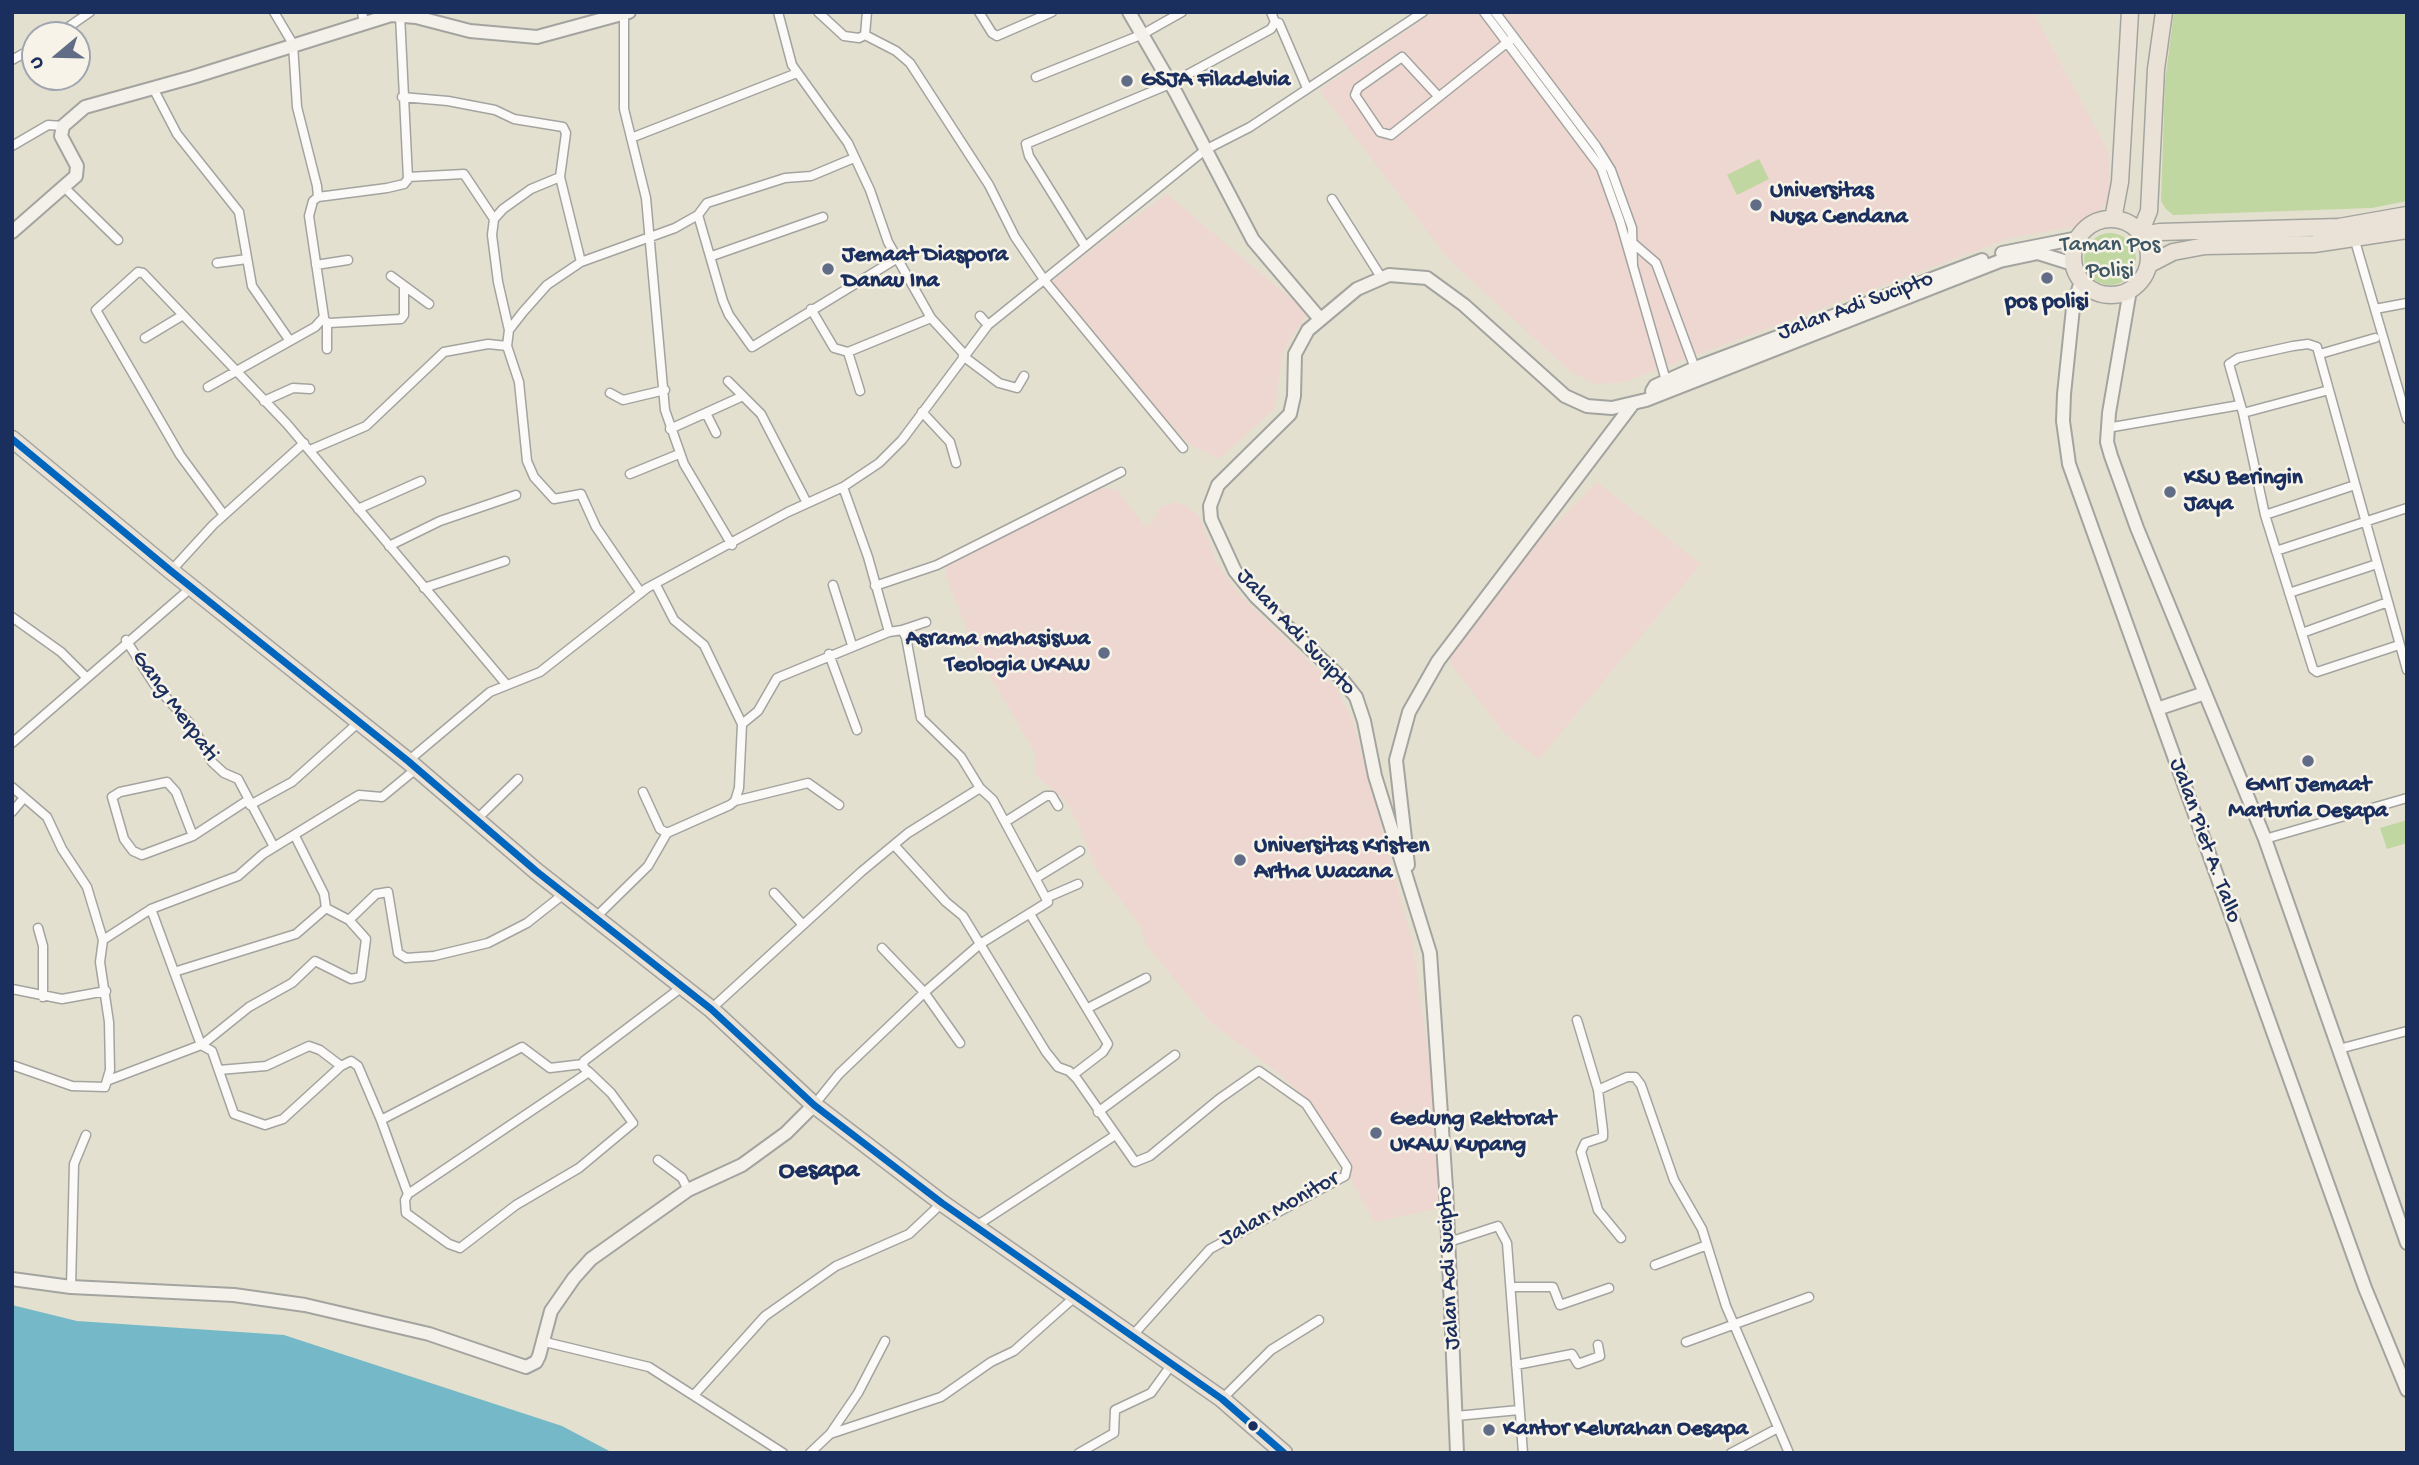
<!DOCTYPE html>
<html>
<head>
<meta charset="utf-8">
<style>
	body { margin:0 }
	#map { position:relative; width:2419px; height:1465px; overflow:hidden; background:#e4e0cf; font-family:"Gochi Hand",sans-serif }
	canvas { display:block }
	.frame { position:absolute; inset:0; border:14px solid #1b2f5e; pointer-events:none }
	.north { position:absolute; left:21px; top:21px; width:70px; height:70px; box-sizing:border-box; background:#f7f3e8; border:2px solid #9fa5b1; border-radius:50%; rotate:251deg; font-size:19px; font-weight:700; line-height:28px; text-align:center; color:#1b2f5e }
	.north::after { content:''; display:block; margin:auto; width:24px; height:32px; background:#616d86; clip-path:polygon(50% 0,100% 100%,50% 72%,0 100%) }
</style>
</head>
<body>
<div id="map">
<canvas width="2419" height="1465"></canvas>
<div class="frame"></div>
<div class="north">U</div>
</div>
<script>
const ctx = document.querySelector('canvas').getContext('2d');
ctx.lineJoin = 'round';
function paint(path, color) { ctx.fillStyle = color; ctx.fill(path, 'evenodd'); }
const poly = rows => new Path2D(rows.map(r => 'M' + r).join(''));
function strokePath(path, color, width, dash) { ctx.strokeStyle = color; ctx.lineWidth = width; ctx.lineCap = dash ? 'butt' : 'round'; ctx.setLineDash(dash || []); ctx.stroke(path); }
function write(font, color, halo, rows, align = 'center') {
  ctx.font = font + ' "Gochi Hand",sans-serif'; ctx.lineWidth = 5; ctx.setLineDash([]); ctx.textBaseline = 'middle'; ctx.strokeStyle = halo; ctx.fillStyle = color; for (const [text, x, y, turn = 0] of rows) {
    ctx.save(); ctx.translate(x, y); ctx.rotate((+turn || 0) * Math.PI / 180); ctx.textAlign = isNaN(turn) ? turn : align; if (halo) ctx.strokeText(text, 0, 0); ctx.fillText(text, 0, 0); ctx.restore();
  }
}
paint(poly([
	[1427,12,2033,12,2109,153,2110,198,2100,212,2079,226,2013,237,1624,382,1594,384,1570,371,1449,260,1319,90,1429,15],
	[1167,194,1308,313,1290,339,1282,356,1275,408,1219,459,1189,444,1139,389,1054,284,1053,281,1100,243],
	[1597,482,1701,564,1539,759,1505,734,1454,669,1449,657,1456,640,1538,541],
	[1096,486,1117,490,1146,527,1153,522,1160,507,1175,502,1186,506,1200,517,1216,562,1239,594,1337,689,1353,721,1413,944,1436,1112,1440,1208,1374,1222,1311,1105,1282,1076,1210,1022,1146,945,1140,925,1096,869,1077,821,1063,798,1036,776,1035,753,975,650,946,577,946,564]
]), '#eed7d0');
paint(poly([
	[2174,12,2407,12,2407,201,2372,208,2173,215,2166,209,2161,201,2165,82],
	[1759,159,1769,179,1737,195,1727,175],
	'2084 259a26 26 0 1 1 52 0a26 26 0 1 1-52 0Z',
	[2407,820,2407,843,2387,849,2380,828]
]), '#c0d7a1');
paint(poly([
	[12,1305,77,1321,284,1335,562,1426,613,1453,12,1453]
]), '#75b9c8');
const street = poly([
	[362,12,364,23],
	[778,12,792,65,848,143,870,190,888,242,931,318],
	[818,12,844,36,859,38,865,35,867,12],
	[979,12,992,33,997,36,1052,12],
	[1484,12,1601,168,1620,221,1667,384],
	[1495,12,1596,146,1611,170,1632,228,1633,266],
	[624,14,624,109,646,198,665,410,684,464,732,545],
	[1275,22,1279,23,1307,88],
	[57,35,90,12],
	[865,35,896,51,910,63,989,185,1015,237,1045,281,1183,448],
	[12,60,35,47],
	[1036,77,1143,34,1182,12],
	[153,88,177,134,239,212,252,286,290,341],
	[1438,96,1402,57,1358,88,1355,95,1380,132,1391,135,1514,37],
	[402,97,448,101,495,110,514,119,563,127,566,133,560,177,581,262],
	[631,138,797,73],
	[12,146,48,125,63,126],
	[408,177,464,174,494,219],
	[65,188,118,240],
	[318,197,387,188,404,184,408,179,400,15],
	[1332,199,1381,277],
	[698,215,723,301,729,315,752,347,896,259],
	[2355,241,2407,419],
	[1634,244,1656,263,1696,371],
	[1085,246,1029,156,1026,144,1170,84,1271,29,1275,22,1271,12],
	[712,256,823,217],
	[217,263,247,259],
	[316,265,348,260],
	[391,276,429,304],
	[811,309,834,348,848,352],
	[2375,309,2407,303],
	[322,320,329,323,401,319,404,315,404,286],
	[327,322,327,349],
	[988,325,1205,150,1250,127,1423,12],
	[509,330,498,282,492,235,494,219,503,209,531,189,560,177],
	[145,338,183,315],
	[507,346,519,382,527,461,534,477,554,499,581,494,596,527,641,593],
	[2320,354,2375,338],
	[963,356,999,383,1017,388,1024,376],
	[728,381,761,414,807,503],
	[208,387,315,327,324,317,309,216,313,201,318,197,317,186,297,107,293,44,274,12],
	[2329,390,2243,413,2229,364,2238,358,2293,346,2308,344,2317,347,2407,670],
	[860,391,848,352,931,318,964,354],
	[610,393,623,400,665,390],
	[264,401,293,388,310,389],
	[922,412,950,442,956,463],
	[706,413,716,433],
	[2243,413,2265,515,2313,669,2317,672,2399,645],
	[2107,428,2240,405],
	[670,429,743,396],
	[310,450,366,426,444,352,488,344,507,346,509,330,523,312,547,285,581,262,675,228,698,215,707,203,785,178,811,176,854,158],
	[630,474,679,454],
	[358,509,421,481],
	[224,515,180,455,96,310,138,272,143,273,287,424,506,684],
	[2265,515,2355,485],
	[389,546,440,521,516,495],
	[2276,551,2407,508],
	[171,571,213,525,304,443],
	[833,585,852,645],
	[875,586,937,565,1121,472],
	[424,588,505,561],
	[2289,593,2377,564],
	[12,617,61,652,86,677],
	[902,630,926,622],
	[2302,633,2388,602],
	[126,640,154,684,193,727,212,762,224,773,238,779,274,847],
	[829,654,857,730],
	[742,724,758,711,777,678,889,632,868,557,843,487],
	[12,743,192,587],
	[408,761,490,692,540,672,647,588,788,512,843,487,879,463,902,440,988,325,980,316],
	[12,787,47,817,62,849,87,887,103,940],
	[643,792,660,829,667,833],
	[735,801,808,783,839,805],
	[250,805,292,782,359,722],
	[12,812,23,799],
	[477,819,518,779],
	[1005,822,1046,796,1052,796,1058,806],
	[193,836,176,792,167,782,120,792,112,797,124,839,133,851,142,855,193,836,248,800],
	[2265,839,2407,798],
	[895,846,946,902,963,916,1046,1052,1058,1067,1069,1071,1077,1079,1135,1162,1150,1156,1219,1099,1259,1071,1306,1104,1347,1167,1345,1176,1210,1249,1133,1335],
	[1036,878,1080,851],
	[774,893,803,925],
	[1048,897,1078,884],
	[1030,914,1108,1044,1103,1052,1073,1075],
	[596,917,648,866,667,833,730,805,735,801,739,788,742,724,704,645,674,620,656,585],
	[349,920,376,894,388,892,398,953,406,958,434,956,488,943,527,923,565,893],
	[38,928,43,946,43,997],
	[103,940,151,909,238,876,263,854,349,801,359,795,382,797,416,769],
	[882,948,924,992,960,1043],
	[174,972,296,934,326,908,324,894,295,836],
	[12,989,62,999,106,991],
	[1088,1008,1146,978],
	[711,1009,861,872,908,833,980,788],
	[1577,1020,1598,1090,1603,1131,1603,1137,1585,1143,1581,1152,1598,1210,1621,1238],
	[203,1044,249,1007,292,983,315,961,351,979,361,977,366,939,349,920,326,908],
	[201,1045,212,1051,234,1114,265,1125,283,1119,341,1066,351,1061,358,1066,381,1120,522,1047,550,1068,583,1064],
	[2339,1049,2407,1031],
	[12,1065,72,1086,105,1087,110,1070,109,1022,100,962,103,940],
	[219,1070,266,1066,309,1046,320,1050,341,1066],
	[589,1072,408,1194,405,1200,406,1213,449,1244,460,1248,516,1205,579,1168,633,1123,611,1093,589,1072,583,1067,584,1061,682,987],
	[109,1080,201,1045,151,909],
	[1598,1090,1627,1077,1635,1077,1641,1085,1674,1180,1702,1229,1726,1306,1789,1453],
	[814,1105,839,1074,926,991,980,944,1048,902,993,800,980,788,961,757,921,718,906,637,902,630,889,632],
	[1098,1112,1175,1055],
	[381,1120,408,1194],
	[658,1160,682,1178,688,1190],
	[976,1226,1114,1136],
	[1449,1242,1498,1226,1507,1243,1523,1453],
	[1655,1265,1707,1245],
	[71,1287,74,1164,86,1135],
	[1512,1287,1553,1287,1560,1305,1609,1288],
	[541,1341,649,1367,783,1453],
	[1686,1342,1809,1297],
	[1516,1365,1572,1354,1578,1364,1600,1356,1598,1345],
	[694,1395,765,1316,836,1266,909,1234,942,1203],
	[1222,1399,1271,1350,1319,1320],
	[1456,1416,1519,1410],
	[830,1434,858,1393,885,1341],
	[810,1453,830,1434,941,1397,991,1362,1014,1351,1077,1295],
	[1079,1453,1114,1433,1115,1410,1151,1393,1172,1364],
	[1731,1453,1778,1428]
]);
const secondary = poly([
	[1129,12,1176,93,1253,240,1320,319],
	[12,232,76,176,77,166,61,136,63,126,85,107,193,77,391,15,416,17,470,31,537,37,629,12],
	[2002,253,2078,238],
	[2081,281,2073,308,2064,394,2063,421,2069,464,2365,1288,2407,1390],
	[2130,290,2109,413,2107,442,2111,456,2137,528,2265,839,2407,1243],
	[1652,391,1655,386,1695,368,1982,260],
	[2157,709,2205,693],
	[1408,865,1396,760,1409,712,1438,661,1632,405],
	[12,1279,71,1287,234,1295,305,1305,429,1334,526,1367,536,1362,539,1356,551,1311,574,1278,591,1259,688,1190,742,1165,786,1133,814,1105],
	[1457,1453,1446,1188,1430,953,1375,776,1364,721,1356,697,1340,677,1256,597,1235,571,1211,519,1210,506,1218,485,1290,414,1294,396,1295,354,1308,330,1357,289,1389,275,1427,278,1464,305,1565,396,1587,406,1612,408,1646,400,2000,261,2038,253,2073,264]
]);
const highway = poly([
	[2113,219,2120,182,2130,12],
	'2073 257a38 38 0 1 1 76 0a38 38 0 1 1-76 0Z',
	[2140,233,2149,211,2156,69,2164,12],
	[2142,235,2160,232,2339,227,2407,215],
	[2148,265,2173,252,2205,246,2314,244,2407,230],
	[12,439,171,571,408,761,536,871,711,1009,814,1105,942,1203,1222,1399,1284,1453]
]);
strokePath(street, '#a3a4a0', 11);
strokePath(secondary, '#a3a4a0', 16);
strokePath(highway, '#a3a4a0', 19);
strokePath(street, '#fbfaf8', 8);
strokePath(secondary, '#f4f1ea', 12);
strokePath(highway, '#eae2d6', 16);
strokePath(poly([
	[12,439,171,571,408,761,536,871,711,1009,814,1105,942,1203,1222,1399,1284,1453]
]), '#0065bd', 7);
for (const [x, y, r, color] of [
	[1127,81,7,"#616d86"],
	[1756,205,7,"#616d86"],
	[828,269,7,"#616d86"],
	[2047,278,7,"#616d86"],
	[2170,492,7,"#616d86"],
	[1104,653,7,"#616d86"],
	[2308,761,7,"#616d86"],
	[1240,860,7,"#616d86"],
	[1376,1133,7,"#616d86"],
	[1253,1426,6,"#1b2f5e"],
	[1489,1430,7,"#616d86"]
]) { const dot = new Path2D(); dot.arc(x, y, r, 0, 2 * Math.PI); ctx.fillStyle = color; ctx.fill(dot); strokePath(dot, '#f7f3e8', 2.5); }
write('bold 23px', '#1b2f5e', '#f7f3e8', [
	["GSJA Filadelvia",1141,81],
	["Universitas",1770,192],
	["Nusa Cendana",1770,218],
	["Jemaat Diaspora",842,256],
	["Danau Ina",842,282],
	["pos polisi",2047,303,"center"],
	["KSU Beringin",2184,479],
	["Jaya",2184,505],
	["Asrama mahasiswa",1090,640,"right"],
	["Teologia UKAW",1090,666,"right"],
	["GMIT Jemaat",2308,786,"center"],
	["Marturia Oesapa",2308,812,"center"],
	["Universitas Kristen",1254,847],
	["Artha Wacana",1254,873],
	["Gedung Rektorat",1390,1120],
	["UKAW Kupang",1390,1146],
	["Kantor Kelurahan Oesapa",1503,1430]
], 'left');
write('23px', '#3d5765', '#f7f3e8', [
	["Taman Pos",2110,246],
	["Polisi",2110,272]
]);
write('23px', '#1b2f5e', '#f7f3e8', [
	["Jalan Adi Sucipto",1856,307,-20],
	["Jalan Adi Sucipto",1295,633,47],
	["Gang Merpati",174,707,54],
	["Jalan Piet A. Tallo",2204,841,70],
	["Jalan Monitor",1280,1210,-29],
	["Jalan Adi Sucipto",1450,1268,-93]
]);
write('bold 26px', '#1b2f5e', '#f7f3e8', [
	["Oesapa",819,1172]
]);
</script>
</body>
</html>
